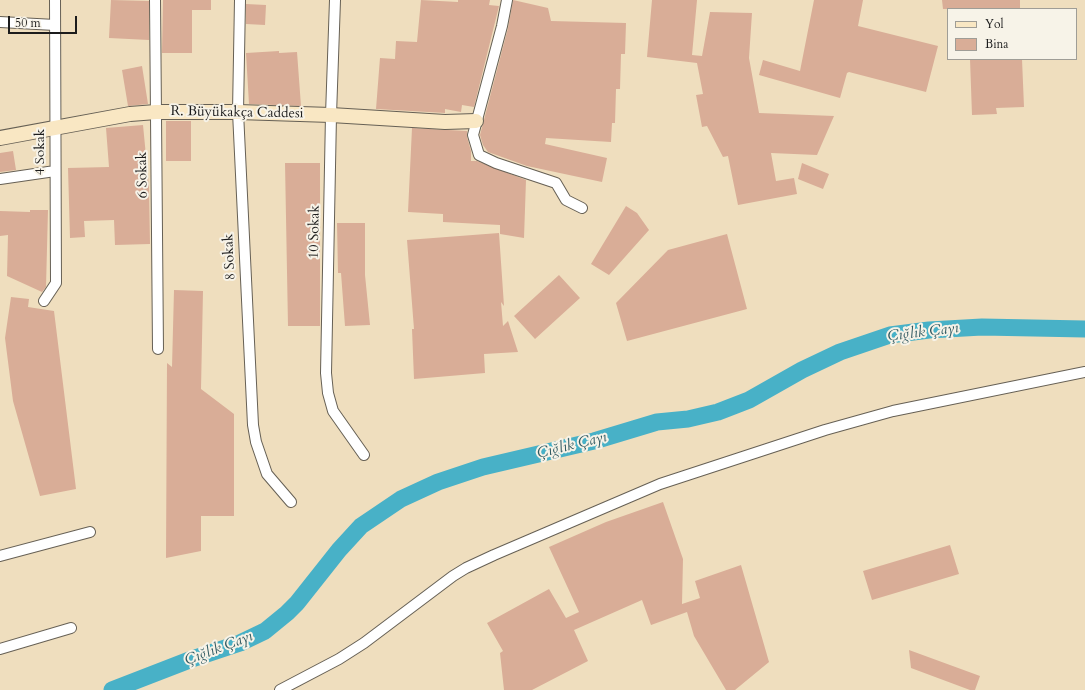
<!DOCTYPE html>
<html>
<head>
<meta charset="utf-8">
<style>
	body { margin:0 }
	#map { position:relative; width:1085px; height:690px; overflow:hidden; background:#efdebe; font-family:Cardo,serif }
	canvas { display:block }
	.legend { position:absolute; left:947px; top:8px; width:130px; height:52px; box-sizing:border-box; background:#f7f3e8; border:1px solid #9f9d96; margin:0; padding:5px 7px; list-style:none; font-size:12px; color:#1c1c1c }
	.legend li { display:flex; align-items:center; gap:8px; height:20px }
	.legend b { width:20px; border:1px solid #9f9d96 }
	.scale { position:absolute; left:8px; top:16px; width:69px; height:18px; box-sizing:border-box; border:2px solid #1c1c1c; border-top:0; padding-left:5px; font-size:12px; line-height:14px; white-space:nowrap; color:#1c1c1c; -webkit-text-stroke:3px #f7f3e8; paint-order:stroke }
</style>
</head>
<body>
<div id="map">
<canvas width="1085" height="690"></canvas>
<ul class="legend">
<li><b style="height:5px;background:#f9e7c3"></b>Yol</li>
<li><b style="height:11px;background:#d9ad97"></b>Bina</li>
</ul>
<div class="scale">50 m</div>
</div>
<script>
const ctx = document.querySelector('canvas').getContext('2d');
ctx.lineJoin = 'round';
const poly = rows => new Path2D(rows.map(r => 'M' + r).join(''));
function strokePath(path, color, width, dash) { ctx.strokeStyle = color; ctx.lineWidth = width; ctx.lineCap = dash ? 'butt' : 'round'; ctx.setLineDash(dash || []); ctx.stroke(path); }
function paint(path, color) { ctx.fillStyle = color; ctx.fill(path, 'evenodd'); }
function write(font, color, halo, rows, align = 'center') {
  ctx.font = font + ' Cardo,serif'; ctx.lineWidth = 4; ctx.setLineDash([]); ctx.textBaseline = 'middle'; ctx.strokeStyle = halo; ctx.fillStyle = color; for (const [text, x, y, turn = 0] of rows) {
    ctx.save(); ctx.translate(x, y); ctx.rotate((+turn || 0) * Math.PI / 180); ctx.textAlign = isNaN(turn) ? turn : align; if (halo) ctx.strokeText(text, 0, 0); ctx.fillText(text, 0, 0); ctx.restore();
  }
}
strokePath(poly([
	[112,690,192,659,240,643,265,631,287,613,297,603,339,550,361,526,401,499,438,482,483,467,594,441,657,422,688,419,718,412,749,400,802,370,840,352,890,335,929,330,982,327,1085,329]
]), '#48b1c7', 17);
paint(poly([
	[111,0,149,1,149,40,109,38],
	[163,0,211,0,211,10,192,10,192,53,162,53],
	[421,0,458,2,458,0,490,0,489,5,499,6,474,107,462,105,461,112,445,109,445,113,376,109,380,58,395,59,396,41,417,42],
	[513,0,548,8,551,21,626,23,625,54,621,54,620,89,616,89,615,123,612,123,611,142,546,138,545,144,607,158,602,182,527,166,488,152,483,145,480,135,508,28],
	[652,0,697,0,692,55,702,56,710,12,752,13,749,58,759,113,834,116,817,155,771,153,776,181,794,178,797,194,738,205,728,156,723,157,707,126,702,127,696,95,703,94,697,63,647,57],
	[814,0,863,0,858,26,938,46,926,92,849,72,847,73,840,98,759,75,763,60,800,71],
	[942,0,1020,0,1020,9,943,9],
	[246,4,266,5,265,25,246,24],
	[279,51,279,53,297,52,301,106,249,104,246,53],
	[970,59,1022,59,1024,107,996,108,997,114,972,115],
	[142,66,148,104,128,106,122,70],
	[166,121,191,121,191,161,166,161],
	[143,125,149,187,150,244,115,245,114,220,84,221,85,237,70,238,68,168,109,167,106,128],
	[412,128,467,131,467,137,471,151,471,161,477,161,526,180,524,238,500,234,500,225,443,222,443,214,408,212],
	[13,151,16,170,0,172,0,153],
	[285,163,320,163,320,326,288,326],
	[802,163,829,174,823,189,798,179],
	[626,206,637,213,649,230,609,275,591,264],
	[30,210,48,210,46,287,42,292,7,276,8,235,0,236,0,211,30,212],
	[337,223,365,223,365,275,370,325,345,326,341,273,338,273],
	[499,233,504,306,501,302,503,326,508,321,518,352,484,354,485,373,414,379,412,329,414,329,407,240],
	[727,234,747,309,627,341,616,303,668,250],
	[559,275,580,298,535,339,514,316],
	[174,290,203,291,201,389,234,414,234,516,201,516,201,551,166,558,167,363,172,367],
	[11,297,29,299,28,307,54,311,76,489,40,496,13,401,5,338],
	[663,502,683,559,682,604,700,598,695,581,741,565,769,662,735,690,726,690,694,636,687,612,651,625,642,600,574,630,588,661,532,690,504,690,500,653,503,651,487,623,549,589,566,618,579,612,549,547,606,522],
	[950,545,959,574,872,600,863,571],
	[909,650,980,676,975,690,970,690,911,668]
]), '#d9ad97');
const street = poly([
	[155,0,158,349],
	[240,0,238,112,253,425,256,442,267,474,291,502],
	[335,0,331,115,326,373,328,393,333,411,364,455],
	[507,0,502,26,473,135,479,155,496,163,556,183,566,200,582,208],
	[0,22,55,25],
	[0,179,55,171],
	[44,301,56,283,55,0],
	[0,556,90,532],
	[0,649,71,628],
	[280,690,339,659,364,643,453,576,466,568,494,555,660,484,825,430,893,411,1085,372]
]);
const secondary = poly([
	[0,138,130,114,156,112,238,112,331,115,445,122,476,121]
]);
strokePath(street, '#666055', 12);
strokePath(secondary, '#666055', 16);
strokePath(street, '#fff', 10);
strokePath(secondary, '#f9e7c3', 14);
write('14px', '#1c1c1c', '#f7f3e8', [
	["R. Büyükakça Caddesi",237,113,1],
	["4 Sokak",41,152,-90],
	["6 Sokak",143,175,-91],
	["10 Sokak",315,232,-89],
	["8 Sokak",230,257,-93]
]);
write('italic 15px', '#2e5860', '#f7f3e8', [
	["Çığlık Çayı",923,333,-7],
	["Çığlık Çayı",572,446,-14],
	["Çığlık Çayı",219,649,-21]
]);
</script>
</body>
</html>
